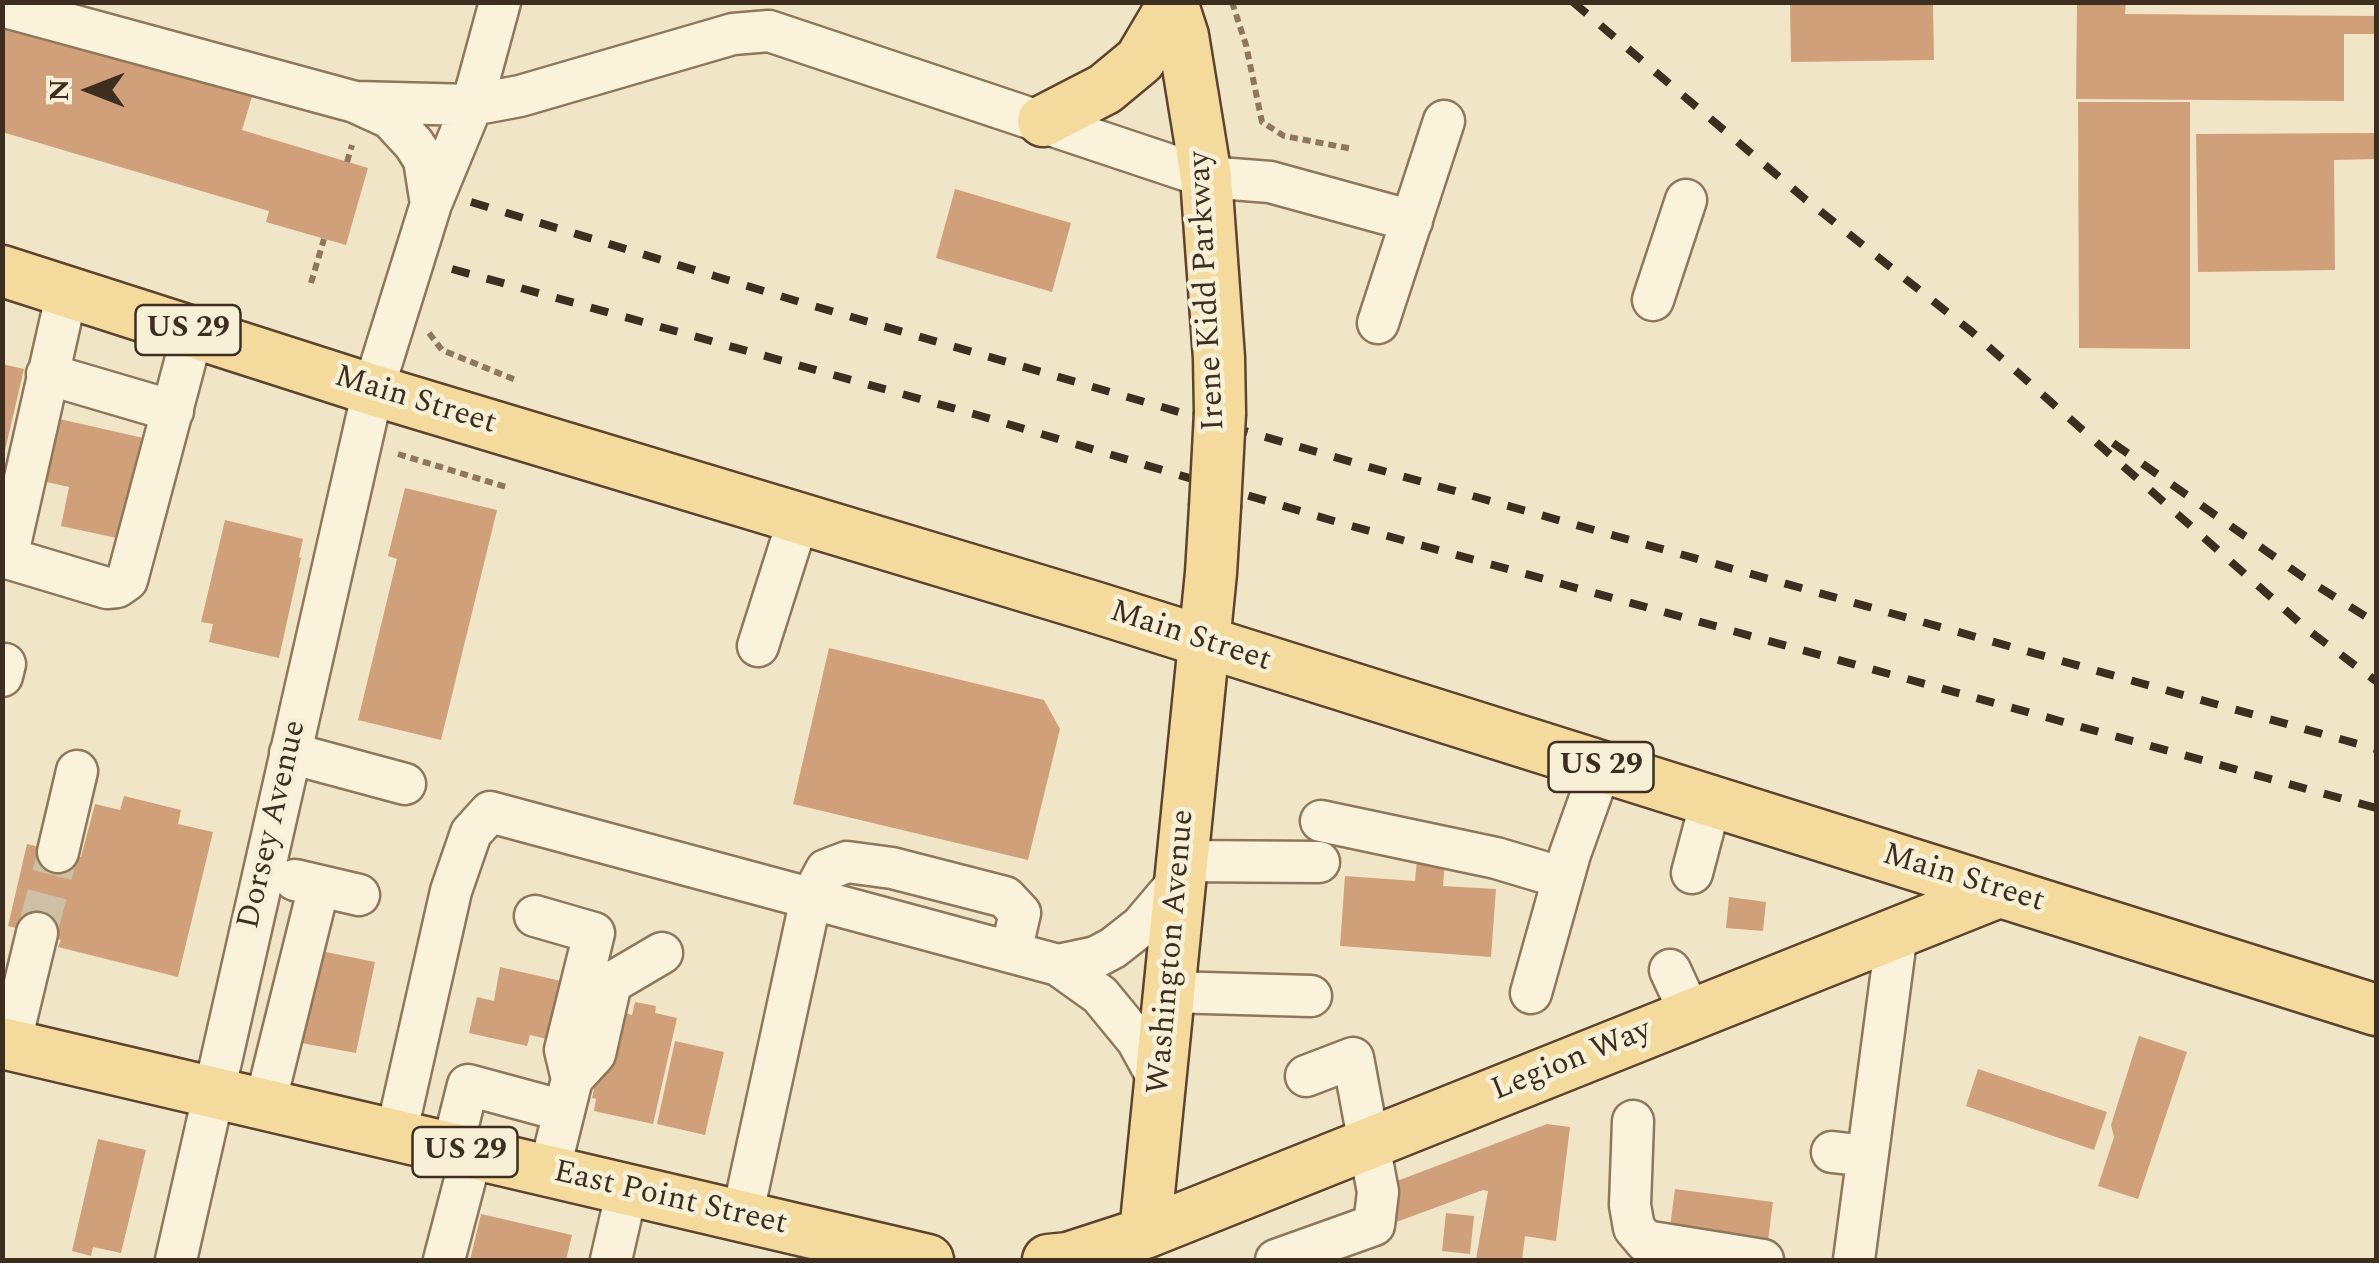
<!DOCTYPE html>
<html>
<head>
<meta charset="utf-8">
<style>
	body { margin:0 }
	#map { position:relative; width:2379px; height:1263px; overflow:hidden; background:#f1e5c7; font-family:Spectral,serif }
	canvas { display:block }
	.frame { position:absolute; inset:0; border:5px solid #3d2e1f; pointer-events:none }
	.north { position:absolute; left:40px; top:40px; width:100px; height:100px; -webkit-text-stroke:8px #f8efd7; paint-order:stroke; rotate:270deg; font-size:28px; font-weight:700; line-height:40px; text-align:center; color:#3d2e1f }
	.north::after { content:''; display:block; margin:auto; width:35px; height:45px; background:#3d2e1f; clip-path:polygon(50% 0,100% 100%,50% 72%,0 100%) }
</style>
</head>
<body>
<div id="map">
<canvas width="2379" height="1263"></canvas>
<div class="frame"></div>
<div class="north">N</div>
</div>
<script>
const ctx = document.querySelector('canvas').getContext('2d');
ctx.lineJoin = 'round';
function paint(path, color) { ctx.fillStyle = color; ctx.fill(path, 'evenodd'); }
const poly = rows => new Path2D(rows.map(r => 'M' + r).join(''));
function strokePath(path, color, width, dash) { ctx.strokeStyle = color; ctx.lineWidth = width; ctx.lineCap = dash ? 'butt' : 'round'; ctx.setLineDash(dash || []); ctx.stroke(path); }
function write(font, color, halo, rows, align = 'center') {
  ctx.font = font + ' Spectral,serif'; ctx.lineWidth = 9; ctx.setLineDash([]); ctx.textBaseline = 'middle'; ctx.strokeStyle = halo; ctx.fillStyle = color; for (const [text, x, y, turn = 0] of rows) {
    ctx.save(); ctx.translate(x, y); ctx.rotate((+turn || 0) * Math.PI / 180); ctx.textAlign = isNaN(turn) ? turn : align; if (halo) ctx.strokeText(text, 0, 0); ctx.fillText(text, 0, 0); ctx.restore();
  }
}
paint(poly([
	[1790,2,1933,2,1934,60,1791,62],
	[2077,2,2126,2,2125,14,2376,16,2376,34,2344,34,2344,101,2076,99],
	[2,18,254,90,242,130,368,168,346,245,266,222,269,211,2,132],
	[2078,102,2190,102,2190,349,2079,348],
	[2376,133,2376,159,2334,160,2335,270,2198,272,2196,134],
	[955,189,1071,223,1052,292,936,258],
	[2,364,24,369,4,455,2,455],
	[55,418,148,439,126,540,61,526,69,487,42,481],
	[405,488,497,510,441,740,358,720,397,559,388,556],
	[225,520,303,539,299,557,301,558,279,658,209,642,213,624,201,622],
	[829,648,1044,700,1060,729,1028,860,793,804],
	[124,796,181,810,178,824,213,832,178,977,58,947,61,940,8,926,27,844,81,857,95,804,120,810],
	[1417,859,1445,862,1443,886,1496,889,1491,957,1340,946,1345,876,1415,881],
	[1729,897,1766,902,1763,931,1726,928],
	[316,950,375,962,356,1053,296,1042],
	[500,967,565,982,551,1040,530,1035,527,1046,469,1033,477,997,494,1001],
	[635,1002,656,1006,655,1013,677,1018,653,1124,594,1111,596,1099,592,1098,605,1039,618,1011,632,1015],
	[2139,1036,2187,1052,2138,1199,2098,1186,2114,1137,2111,1125],
	[675,1041,724,1052,705,1135,657,1124],
	[1978,1069,2107,1112,2094,1150,1966,1106],
	[1547,1124,1570,1127,1556,1241,1525,1236,1522,1260,1476,1259,1488,1191,1483,1190,1391,1224,1397,1181],
	[98,1139,146,1150,121,1253,93,1247,91,1256,72,1251],
	[1675,1189,1773,1202,1767,1248,1669,1235],
	[1446,1213,1474,1216,1470,1254,1442,1251],
	[481,1214,572,1235,566,1260,470,1260]
]), '#d0a07b');
strokePath(poly([
	[37,933,58,852]
]), '#cdc0a5', 40, [40, 20]);
const minor = poly([
	[2,6,355,102,390,118,414,144,424,160,431,204],
	[355,102,472,105,520,96,733,34,769,31,1206,177,1270,182,1412,221],
	[67,292,7,558,107,588,117,587,127,580,193,332],
	[1653,300,1686,200],
	[1378,323,1444,121],
	[47,374,173,411],
	[758,646,798,520],
	[2,676,5,664],
	[290,753,405,784],
	[1321,821,1496,858,1563,878],
	[58,852,77,771],
	[1182,861,1319,862],
	[1692,873,1711,801],
	[295,880,359,895],
	[535,916,594,933,565,1050,572,1079,549,1172],
	[1058,965,1096,957,1113,948,1141,926,1180,880],
	[1670,970,1691,1015],
	[1169,992,1311,996],
	[1531,993,1570,854,1601,767],
	[10,1045,37,933],
	[572,1079,595,1054,611,983,662,953],
	[265,1104,319,886],
	[1633,1121,1630,1205,1634,1228,1645,1241,1763,1260],
	[396,1135,451,891,471,833,490,812,1058,965,1100,995,1137,1040,1161,1084],
	[452,1149,468,1085,564,1111],
	[1832,1152,1867,1156],
	[742,1217,811,898,826,870,847,862,892,868,1005,897,1020,913,1011,952],
	[176,1260,373,390,431,204,472,105,500,2],
	[444,1260,472,1153],
	[611,1260,627,1190],
	[1276,1260,1374,1225,1378,1192,1353,1058,1306,1076],
	[1854,1260,1897,932]
]);
const major = poly([
	[1172,2,1183,36,1206,177,1219,358,1220,413],
	[1043,121,1105,89,1140,60,1173,4],
	[2,271,373,390,1094,607,2376,1010],
	[2,1043,928,1260],
	[1145,1233,1211,573,1215,507],
	[1048,1260,1068,1258,1145,1233,1999,892]
]);
strokePath(minor, '#8e775b', 45);
strokePath(major, '#5c442f', 55);
strokePath(poly([
	[1232,2,1246,45,1262,122,1284,136,1353,149],
	[347,162,352,145],
	[311,283,324,239],
	[429,333,442,350,518,381],
	[398,454,506,487]
]), '#8e775b', 6, [8, 5]);
strokePath(minor, '#fbf2db', 40);
strokePath(major, '#f5da9e', 50);
strokePath(poly([
	[1573,2,1805,199,1972,332,2308,630,2376,681],
	[471,202,800,302,1362,465,2376,749],
	[452,269,974,414,1344,524,2376,808],
	[2113,443,2303,577,2376,623]
]), '#3d2e1f', 8, [18, 18]);
const majorBridge = poly([
	[1215,507,1220,413]
]);
strokePath(majorBridge, '#5c442f', 55, []);
strokePath(majorBridge, '#f5da9e', 50);
for (const [x, y, w] of [
	[188,330,105],
	[1601,767,105],
	[465,1152,105]
]) { const box = new Path2D(); box.roundRect(x - w / 2, y - 25, w, 50, 8); ctx.fillStyle = '#f8efd7'; ctx.fill(box); strokePath(box, '#3d2e1f', 2.5); }
write('bold 30px', '#3d2e1f', null, [
	["US 29",188,330],
	["US 29",1601,767],
	["US 29",465,1152]
]);
write('32px', '#3d2e1f', '#f8efd7', [
	["Irene Kidd Parkway",1209,291,-93],
	["Main Street",415,402,17],
	["Main Street",1190,638,18],
	["Dorsey Avenue",274,825,-77],
	["Main Street",1963,880,17],
	["Washington Avenue",1173,952,-85],
	["Legion Way",1572,1062,-22],
	["East Point Street",670,1200,13]
]);
</script>
</body>
</html>
